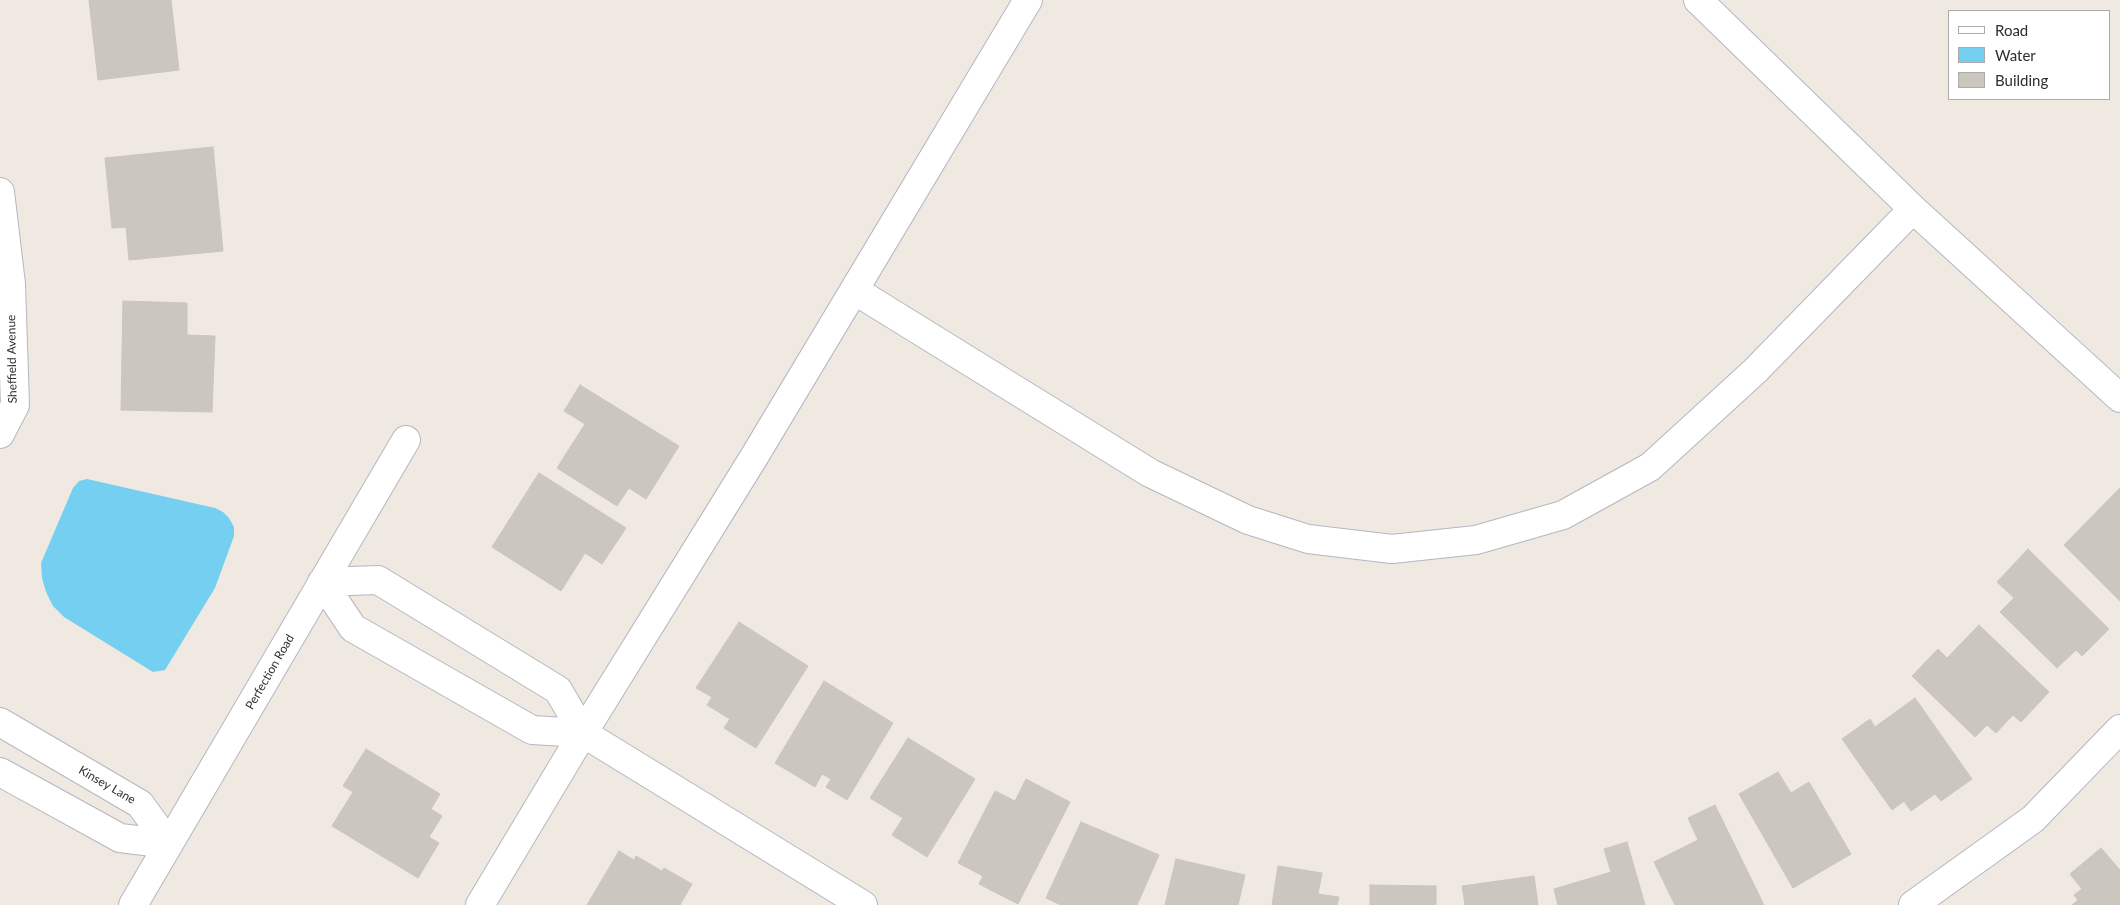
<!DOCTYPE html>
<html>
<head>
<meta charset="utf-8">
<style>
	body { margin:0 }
	#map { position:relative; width:2120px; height:905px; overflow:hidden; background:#efe9e1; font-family:Lato,sans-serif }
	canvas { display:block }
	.legend { position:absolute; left:1948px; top:10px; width:162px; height:90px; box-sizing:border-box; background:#fff; border:1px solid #ababab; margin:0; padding:6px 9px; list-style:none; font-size:15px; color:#2e2e2e }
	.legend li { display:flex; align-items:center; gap:10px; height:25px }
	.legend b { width:25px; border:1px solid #ababab }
</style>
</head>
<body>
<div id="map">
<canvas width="2120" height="905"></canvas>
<ul class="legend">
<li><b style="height:6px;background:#fff"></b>Road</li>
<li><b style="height:14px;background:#75cff0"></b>Water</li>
<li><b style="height:14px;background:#cbc7bf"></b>Building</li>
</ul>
</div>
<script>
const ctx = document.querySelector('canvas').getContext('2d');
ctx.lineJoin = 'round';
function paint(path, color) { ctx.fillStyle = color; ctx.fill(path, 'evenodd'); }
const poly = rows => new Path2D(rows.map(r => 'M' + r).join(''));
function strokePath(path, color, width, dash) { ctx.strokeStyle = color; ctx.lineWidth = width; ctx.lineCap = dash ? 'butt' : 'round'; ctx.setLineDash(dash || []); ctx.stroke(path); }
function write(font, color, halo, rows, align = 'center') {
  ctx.font = font + ' Lato,sans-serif'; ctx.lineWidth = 4; ctx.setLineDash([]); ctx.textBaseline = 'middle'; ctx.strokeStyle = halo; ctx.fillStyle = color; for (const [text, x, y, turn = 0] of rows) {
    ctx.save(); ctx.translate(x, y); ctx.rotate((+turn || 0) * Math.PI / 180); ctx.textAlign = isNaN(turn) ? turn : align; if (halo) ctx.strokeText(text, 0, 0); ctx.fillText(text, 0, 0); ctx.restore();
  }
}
paint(poly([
	[87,479,215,508,223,512,229,518,234,527,234,536,215,588,165,670,153,672,64,617,53,606,46,592,42,578,41,563,73,488,79,481]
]), '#75cff0');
const building = poly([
	[89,0,171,0,179,70,98,80,89,0],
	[213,147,223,251,129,260,126,227,112,228,105,158,213,147],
	[123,301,187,303,187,335,215,336,212,412,121,410,123,301],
	[580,385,679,446,646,499,629,488,617,506,557,468,585,424,564,411,580,385],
	[539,473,626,528,602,564,585,553,561,591,492,547,539,473],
	[2120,488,2120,601,2064,545,2120,488],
	[2028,549,2109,629,2082,656,2076,650,2057,668,2000,612,2014,598,1997,582,2028,549],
	[739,622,808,666,756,748,724,728,730,719,707,705,712,697,696,688,739,622],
	[1979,625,2049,692,2021,722,2013,715,1996,733,1987,725,1975,737,1912,676,1938,649,1947,658,1979,625],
	[824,681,893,723,847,800,826,787,831,779,822,774,815,787,775,763,824,681],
	[1915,698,1972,779,1941,801,1935,794,1911,811,1904,801,1892,810,1842,739,1870,719,1875,727,1915,698],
	[908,738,975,779,927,857,892,835,903,818,870,798,908,738],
	[366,749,440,794,431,809,442,816,429,837,439,843,418,878,332,826,353,792,343,786,366,749],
	[1778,772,1791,793,1809,782,1851,854,1793,888,1739,794,1778,772],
	[1026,779,1070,802,1018,904,979,884,983,876,958,863,995,791,1015,801,1026,779],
	[1715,805,1764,905,1675,905,1654,862,1698,840,1688,818,1715,805],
	[1081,822,1159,855,1137,905,1061,905,1046,898,1081,822],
	[1627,842,1645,905,1558,905,1554,889,1611,872,1604,849,1627,842],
	[2101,848,2120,870,2120,905,2072,905,2078,900,2074,895,2082,889,2070,874,2101,848],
	[619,851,634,860,636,856,662,871,664,868,692,884,680,905,587,905,619,851],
	[1176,859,1245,875,1238,905,1165,905,1176,859],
	[1278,866,1322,873,1318,894,1339,897,1337,905,1272,905,1278,866],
	[1534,876,1538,905,1465,905,1462,886,1534,876],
	[1370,885,1436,886,1436,905,1370,905,1370,885]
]);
paint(building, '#cbc7bf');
strokePath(building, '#cbc5ba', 1);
const street = poly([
	[1698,0,1913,209,2120,398],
	[0,192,11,284,15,405,0,434],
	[854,290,1150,473,1248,520,1308,539,1392,549,1476,540,1563,515,1650,467,1755,371,1913,209],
	[378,580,558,690,583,733,532,730,353,628,322,582,378,580],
	[0,722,140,804,169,844],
	[583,733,863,905],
	[0,772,120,838,169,844],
	[133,905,406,440],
	[480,905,583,733,754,457,1028,0],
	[1913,905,2033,819,2120,729]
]);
strokePath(street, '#b4b7c1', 30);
strokePath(street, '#fff', 28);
write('12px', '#2e2e2e', '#fff', [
	["Sheffield Avenue",12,359,-91],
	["Perfection Road",270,672,-60],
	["Kinsey Lane",107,785,30]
]);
</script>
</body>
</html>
